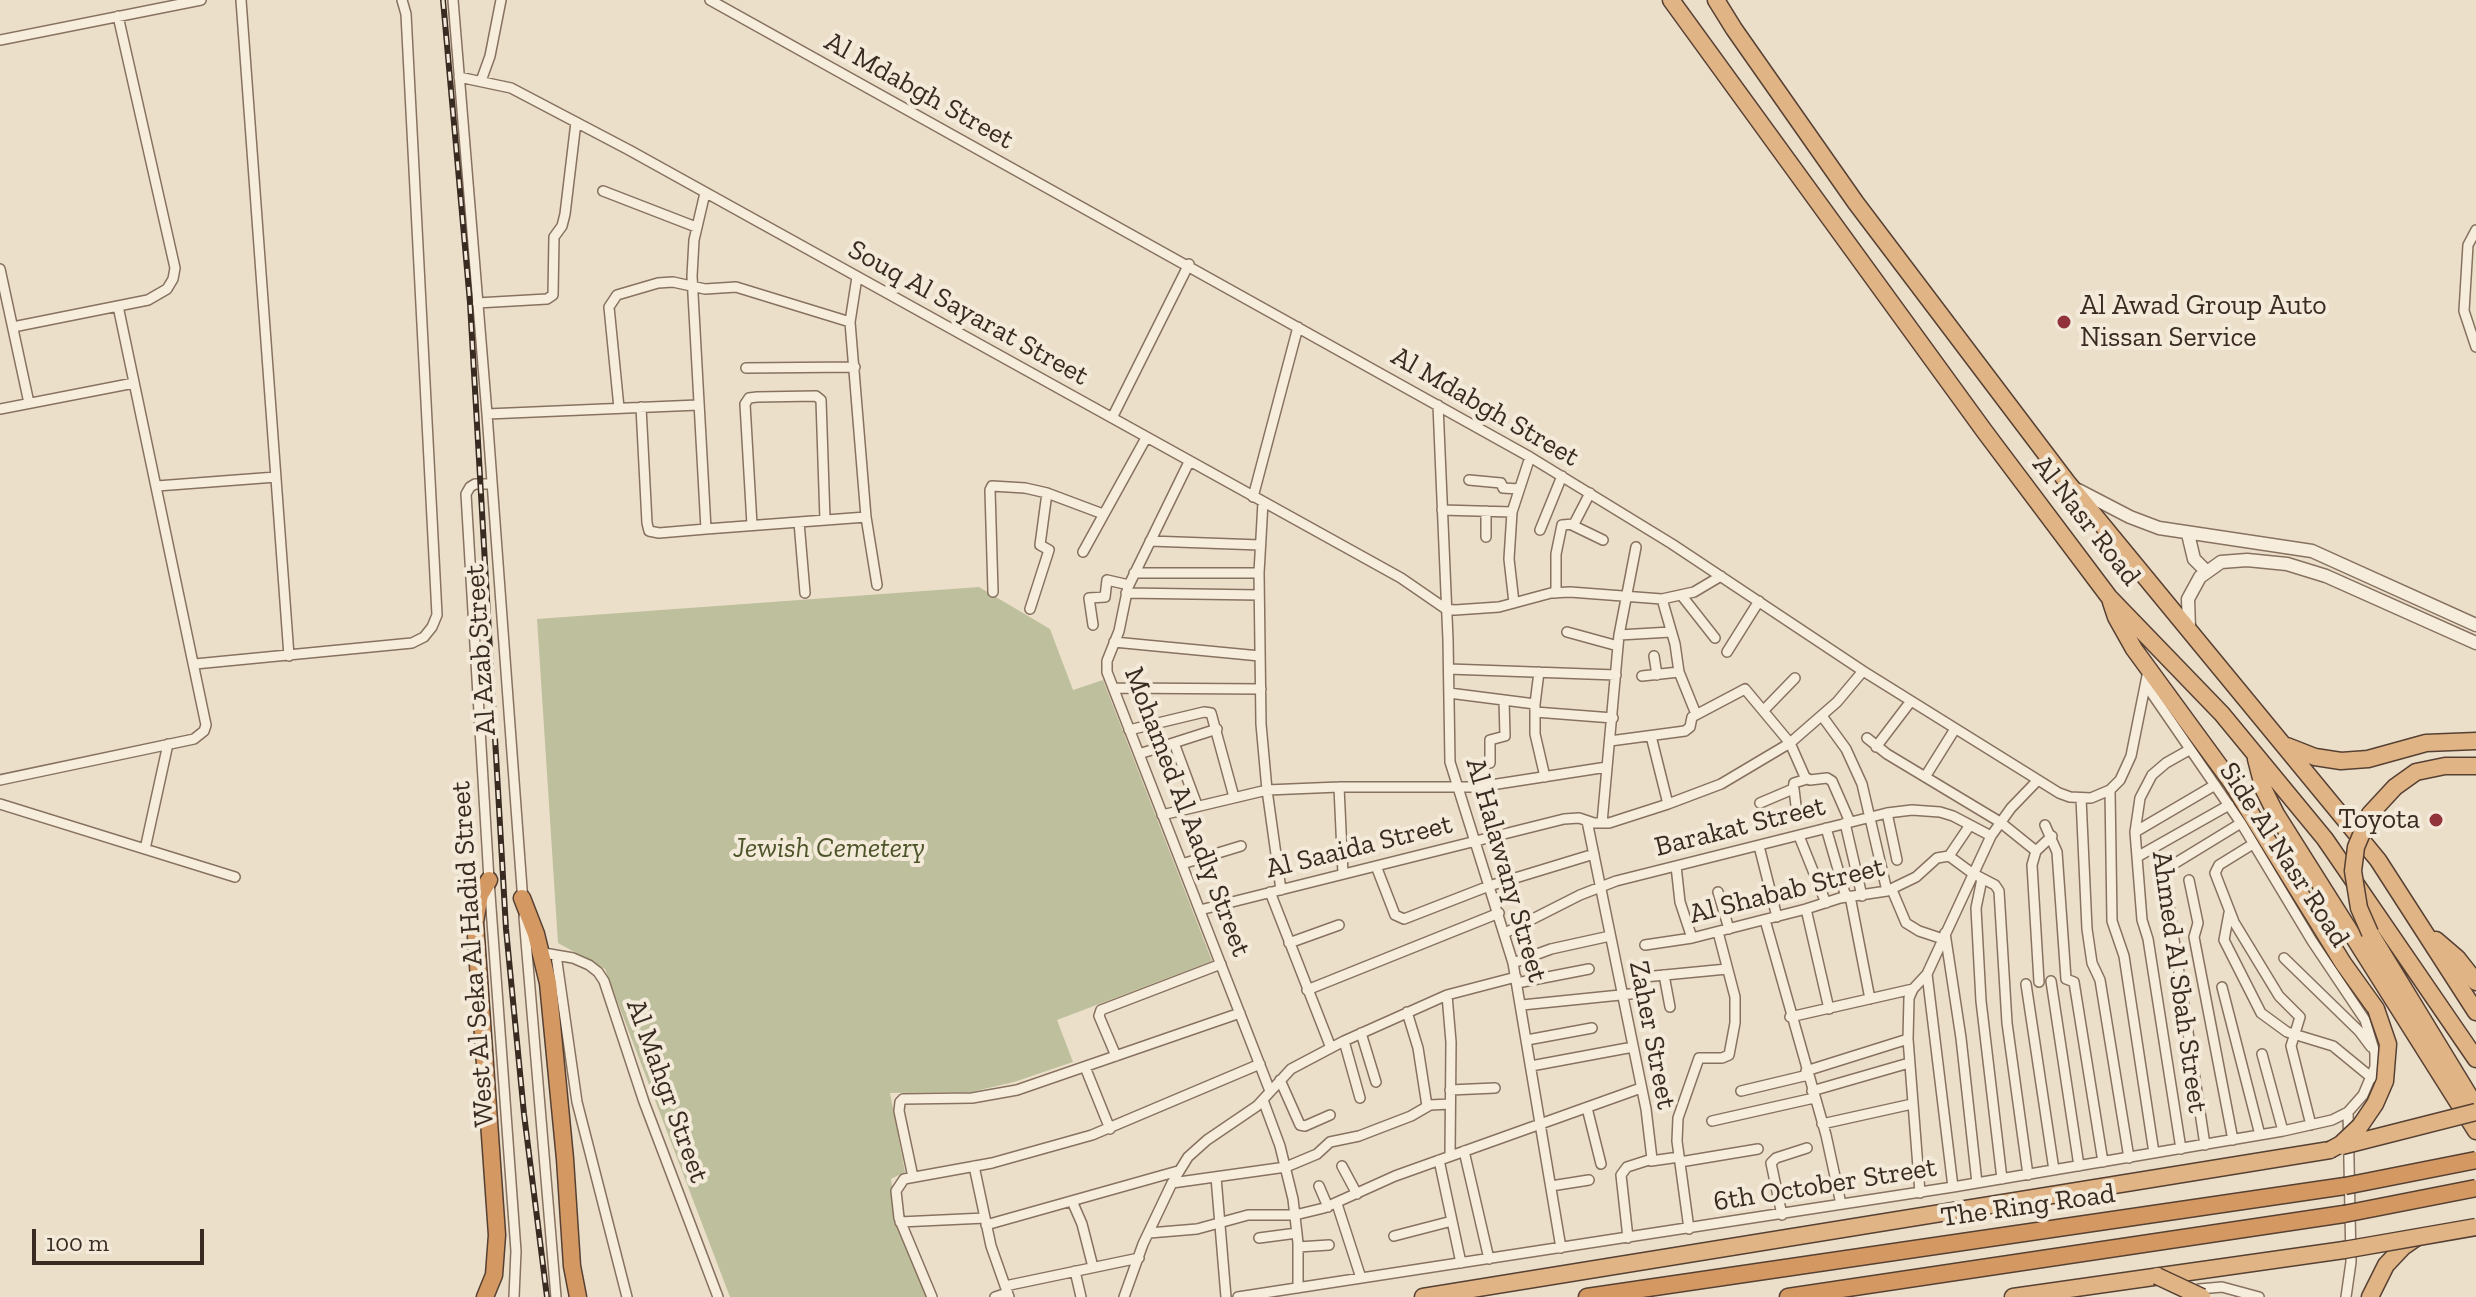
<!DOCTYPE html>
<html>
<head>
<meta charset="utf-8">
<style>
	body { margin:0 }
	#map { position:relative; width:2476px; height:1297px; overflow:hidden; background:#ecdfca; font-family:"Zilla Slab",serif }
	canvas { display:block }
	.scale { position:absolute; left:32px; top:1229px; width:172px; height:36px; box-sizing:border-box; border:4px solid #392b22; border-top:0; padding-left:10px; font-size:24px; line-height:28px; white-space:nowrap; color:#392b22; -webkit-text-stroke:6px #f4ead9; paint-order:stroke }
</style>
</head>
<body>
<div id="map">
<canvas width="2476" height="1297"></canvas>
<div class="scale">100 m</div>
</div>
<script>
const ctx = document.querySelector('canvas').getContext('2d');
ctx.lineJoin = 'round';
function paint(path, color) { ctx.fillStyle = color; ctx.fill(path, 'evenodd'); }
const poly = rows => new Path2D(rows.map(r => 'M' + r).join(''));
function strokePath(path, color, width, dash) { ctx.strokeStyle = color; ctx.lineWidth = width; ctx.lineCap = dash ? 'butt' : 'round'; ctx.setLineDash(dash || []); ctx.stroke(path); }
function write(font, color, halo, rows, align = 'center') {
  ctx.font = font + ' "Zilla Slab",serif'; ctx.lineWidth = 8; ctx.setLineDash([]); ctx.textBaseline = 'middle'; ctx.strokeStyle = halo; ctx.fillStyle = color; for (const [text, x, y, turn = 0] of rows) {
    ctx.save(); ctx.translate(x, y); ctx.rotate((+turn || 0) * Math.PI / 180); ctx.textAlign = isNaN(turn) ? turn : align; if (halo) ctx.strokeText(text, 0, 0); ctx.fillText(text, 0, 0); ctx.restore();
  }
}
paint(poly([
	[979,587,1050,629,1073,690,1103,680,1212,961,1057,1020,1073,1062,1014,1082,971,1092,890,1093,905,1172,891,1179,897,1222,927,1297,730,1297,605,969,558,943,537,619]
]), '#bebf9c');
const minor = poly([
	[241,0,289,656],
	[453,0,487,414,523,902],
	[710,0,1530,457,1672,544,1863,671,2059,793,2070,797,2091,798,2110,790,2120,780,2131,756,2148,671],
	[0,40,201,0],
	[459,77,511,88,629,150,1401,578,1446,609,1455,610,1499,607,1551,593,1570,592,1662,599,1694,592,1721,576],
	[481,81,490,56,501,0],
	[603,191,696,227],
	[705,193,694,240,692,276,706,529,866,517,877,585],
	[2476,230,2468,245,2464,311,2476,347],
	[0,269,29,403],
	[857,277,850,322,866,517],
	[477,303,547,299,553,295,554,237,562,226,565,214,576,122],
	[13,327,148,300,167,289,173,279,175,268,118,16],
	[746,368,855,367],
	[1438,405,1448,640,1450,762,1513,963,1561,1248],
	[641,407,647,523,649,531,659,533,706,529],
	[619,408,609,307,617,295,658,283,673,282,705,289,736,287,850,322],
	[0,409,134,383],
	[487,414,698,405],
	[1112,418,1189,264],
	[1189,462,1128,587,1119,631,1107,661,1107,672,1270,1091],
	[1469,480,1501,483,1503,488,1519,489],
	[492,484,475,484,470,487,466,494,489,880,516,1251,514,1297],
	[157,486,276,477],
	[1253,497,1298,327],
	[1263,502,1259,573,1261,724,1267,790,1281,890],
	[1442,510,1512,512],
	[1486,511,1486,537],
	[799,522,805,593],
	[752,525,745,404,749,398,757,397,816,396,821,400,825,520],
	[1572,525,1603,540],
	[1540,530,1562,476],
	[1150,541,1260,545],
	[1083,552,1146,438],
	[1134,573,1259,573],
	[993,592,990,490,992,486,1025,488,1047,493,1103,514],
	[1126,593,1259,595],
	[1556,593,1556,554,1562,525,1574,524,1590,493],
	[1682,596,1715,638],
	[1662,599,1675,644,1679,672,1696,714],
	[1514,603,1509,559,1512,512,1530,457],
	[1030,609,1049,550,1040,545,1047,493],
	[1093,625,1089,598,1105,597,1107,580,1129,585],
	[1567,632,1618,646],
	[1619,635,1671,632],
	[1114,642,1260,656],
	[1727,652,1759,601],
	[1654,656,1657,675],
	[195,664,412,643,424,637,432,627,437,615,406,14,402,0],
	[1449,669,1616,675],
	[1539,672,1535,704,1535,734,1545,777],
	[1642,676,1679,672],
	[1113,688,1261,689],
	[1449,693,1535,704],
	[1764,710,1795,678],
	[1535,712,1613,718],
	[1822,716,1846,749,1862,784,1887,891],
	[1129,730,1204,712,1211,713,1234,797],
	[1651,736,1668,804],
	[1867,738,1887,754,2000,822,2036,851],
	[1610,741,1685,731,1690,727,1692,717,1745,689,1790,743,1805,777,1810,780,1827,778,1832,781,1850,822],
	[1174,743,1197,805],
	[1876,747,1911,701],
	[1139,754,1217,729],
	[1490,763,1490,740,1505,736,1504,700],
	[1925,777,1955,729],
	[0,780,194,739,204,731,206,725,118,306],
	[1339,787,1343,874],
	[1794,789,1797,814],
	[2110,790,2112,921,2124,956,2154,1153],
	[2081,798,2087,929,2092,963,2100,980,2129,1158],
	[1760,803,1793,789,1794,783,1807,779],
	[0,804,235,877],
	[1887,813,1897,860],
	[1162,815,1267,790,1339,787,1478,787,1607,767],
	[1587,821,1646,1109,1652,1159,1627,1167,1621,1175,1628,1238],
	[1602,823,1619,635,1636,547],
	[1845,823,1862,896],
	[2045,825,2057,852,2066,979],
	[1826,828,1846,897],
	[2135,832,2215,785],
	[1799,836,1826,903],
	[2253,844,2219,865,2215,873,2234,922,2279,996,2300,1017,2291,1046,2311,1125],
	[1759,846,1777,917],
	[145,849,168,744],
	[1949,856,1970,825],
	[2137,857,2229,805],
	[1182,864,1241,846],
	[1376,866,1395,915,1404,919,1489,886,1594,854],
	[1676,866,1680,902,1692,938],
	[1982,879,1976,908,1981,1001,2002,1179],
	[2189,880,2198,923,2194,937,2233,1140],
	[1892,890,1906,923,1919,931,1943,939],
	[1270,892,1331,1048],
	[1718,892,1729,929],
	[1850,896,1870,999],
	[1806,909,1829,1009],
	[1200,910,1564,819,1579,818,1594,823,1609,823,1668,804,1721,784,1790,743,1837,702,1863,671],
	[2229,913,2224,940,2261,1013,2287,1032,2333,1046,2372,1078],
	[524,917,556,1297],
	[1765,920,1826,1135,1841,1204],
	[1505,933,1580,895,1616,881,1887,813,1912,810,1940,812,1953,816,1991,836],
	[1945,933,1961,1038,1977,1183],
	[1289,943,1339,925],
	[1645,945,1692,938,1806,909,1840,898,1887,891,1916,877,1937,858,1949,856,1972,873,1995,885,1999,891,2007,1023,2028,1175],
	[538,952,573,958,589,965,598,972,604,981,644,1102,718,1297],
	[556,955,577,1102,627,1297],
	[2284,958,2359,1031,2371,1047],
	[1513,963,1551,949,1610,936],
	[1927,974,1953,1187],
	[1664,975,1670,1007],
	[2066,979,2074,982,2103,1162],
	[2051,981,2079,1166],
	[2039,982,2032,865,2036,851,2052,836],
	[1517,983,1589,969],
	[2026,984,2054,1170],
	[2222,987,2260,1135],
	[1307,990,1499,913],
	[1447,995,1451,1042,1450,1156],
	[1522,1005,1640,993,1643,991,1641,981,1644,977,1727,969],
	[1407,1012,1418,1048,1427,1106],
	[1790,1017,1913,989],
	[1361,1033,1376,1082],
	[1527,1040,1592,1028],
	[1344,1041,1360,1098],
	[2262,1054,2283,1131],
	[1116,1056,1099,1016,1101,1010,1221,964],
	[1531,1066,1633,1047],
	[1085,1067,1110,1129],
	[1806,1071,1908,1039],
	[1280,1080,1300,1125,1305,1126,1330,1115],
	[1450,1090,1495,1088],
	[1741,1091,1808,1075],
	[1812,1091,1909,1063],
	[1263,1100,1280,1146,1293,1199,1298,1243,1298,1288],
	[1587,1108,1601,1164],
	[1712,1121,1814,1098],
	[1822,1124,1912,1104],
	[2205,1145,2164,873,2169,867,2241,823],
	[2181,1149,2148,939,2142,920,2135,832,2140,798,2152,775,2166,763,2189,750],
	[1464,1151,1489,1259],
	[1439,1160,1461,1263],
	[1651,1161,1679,1157],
	[1680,1162,1758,1149],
	[974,1166,991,1246,1009,1297],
	[1342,1166,1357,1194],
	[913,1177,899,1111,900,1102,903,1099,972,1098,1017,1090,1240,1013],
	[1216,1177,1226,1297],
	[1172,1183,1286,1167,1317,1154,1330,1142,1359,1136,1411,1116,1430,1105,1450,1104],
	[1319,1186,1328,1207],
	[1551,1186,1589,1180],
	[1920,1193,1908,1039,1909,998,1913,989,1927,974,1991,836,2011,808,2038,780],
	[1072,1201,1082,1224,1093,1267],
	[1337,1204,1361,1278],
	[1782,1215,1771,1163,1776,1158,1807,1148],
	[900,1222,985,1218],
	[986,1225,1178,1171],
	[1689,1229,1677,1141,1678,1118,1699,1058,1722,1058,1729,1055,1735,1023,1735,997,1718,932],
	[1149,1233,1197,1229,1248,1215,1295,1215,1324,1208,1395,1176,1641,1088],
	[1394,1236,1452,1221],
	[1259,1238,1297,1233],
	[1298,1247,1329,1245],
	[1075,1271,1081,1297],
	[1005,1286,1139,1258],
	[2193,1294,2199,1289,2222,1287,2259,1297],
	[932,1297,899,1218,896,1191,904,1179,992,1163,1092,1135,1260,1064],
	[995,1297,1007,1293],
	[1124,1297,1143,1244,1172,1183,1188,1157,1207,1140,1257,1106,1291,1069,1344,1041,1447,995,1516,977],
	[1238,1297,1953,1187,2283,1131,2332,1120,2348,1112,2363,1095,2375,1067,2375,1053,2365,1020,2312,941,2241,823,2146,685],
	[2346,1297,2351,1262,2348,1112]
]);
const tertiary = poly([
	[2078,490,2130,517,2159,528,2312,551,2476,625],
	[2188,534,2194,559,2206,571],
	[2189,628,2188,599,2200,577,2221,562,2247,560,2287,564,2326,576,2476,643]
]);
const trunk = poly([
	[1671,0,1985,432,2109,597,2222,714,2325,839,2476,1059],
	[1716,0,1734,29,1856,203,2067,482,2378,860,2476,1012],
	[2111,602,2116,617,2134,649,2232,783,2343,963,2376,1009],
	[2287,746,2315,757,2341,761,2368,759,2426,743,2476,741],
	[2256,759,2264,790,2276,814,2476,1131],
	[2370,933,2476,1107],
	[2436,940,2457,958,2476,982],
	[1423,1297,2330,1150],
	[2013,1297,2344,1250],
	[2370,1297,2386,1265,2403,1247,2416,1238]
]);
const motorway = poly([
	[522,898,536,934,548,983,565,1159,572,1266,578,1297],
	[485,1297,494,1275,497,1235,475,922,480,895,489,880],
	[1587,1297,2345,1186],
	[1788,1297,2344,1214]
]);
strokePath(minor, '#87725f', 12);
strokePath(tertiary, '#87725f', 15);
strokePath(trunk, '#564033', 19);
strokePath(motorway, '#564033', 19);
strokePath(minor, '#f7eddd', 9);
strokePath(tertiary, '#f7eddd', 12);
strokePath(trunk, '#e0b484', 16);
strokePath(motorway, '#d49962', 16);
const rail = poly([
	[443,0,470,303,506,929,524,1114,547,1297]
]);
strokePath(rail, '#392b22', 6);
strokePath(rail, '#f4ead9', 3, [9]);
const trunkBridge = poly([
	[2370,933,2359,908,2353,871,2356,847,2370,814,2395,787,2416,772,2445,766,2476,766],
	[2342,1146,2476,1112],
	[2330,1150,2341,1144,2360,1126,2375,1104,2385,1081,2388,1044,2376,1009],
	[2344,1250,2476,1227],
	[2157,1276,2202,1297]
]);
const motorwayBridge = poly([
	[2345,1186,2476,1160],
	[2344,1214,2476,1188]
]);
strokePath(trunkBridge, '#564033', 19, []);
strokePath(motorwayBridge, '#564033', 19, []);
strokePath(trunkBridge, '#e0b484', 16);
strokePath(motorwayBridge, '#d49962', 16);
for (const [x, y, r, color] of [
	[2064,322,8,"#92333b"],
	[2436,820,8,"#92333b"]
]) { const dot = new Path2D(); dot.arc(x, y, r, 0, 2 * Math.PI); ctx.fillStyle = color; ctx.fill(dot); strokePath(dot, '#f4ead9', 3); }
write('28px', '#392b22', '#f4ead9', [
	["Al Mdabgh Street",919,91,29],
	["Souq Al Sayarat Street",968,313,29],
	["Al Mdabgh Street",1485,407,30],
	["Al Nasr Road",2086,521,52],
	["Al Azab Street",481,650,-94],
	["Mohamed Al Aadly Street",1187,812,69],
	["Barakat Street",1740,827,-14],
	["Al Saaida Street",1359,847,-14],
	["Side Al Nasr Road",2284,855,57],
	["Al Halawany Street",1506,870,74],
	["Al Shabab Street",1787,891,-14],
	["West Al Seka Al Hadid Street",473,954,-94],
	["Ahmed Al Sbah Street",2179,982,82],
	["Zaher Street",1652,1035,79],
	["Al Mahgr Street",667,1091,70],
	["6th October Street",1825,1185,-9],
	["The Ring Road",2028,1206,-8]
]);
write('28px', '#392b22', '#f4ead9', [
	["Al Awad Group Auto",2080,306],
	["Nissan Service",2080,338],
	["Toyota",2420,820,"right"]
], 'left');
write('italic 28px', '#4c542a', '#f4ead9', [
	["Jewish Cemetery",829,849]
]);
</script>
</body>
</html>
